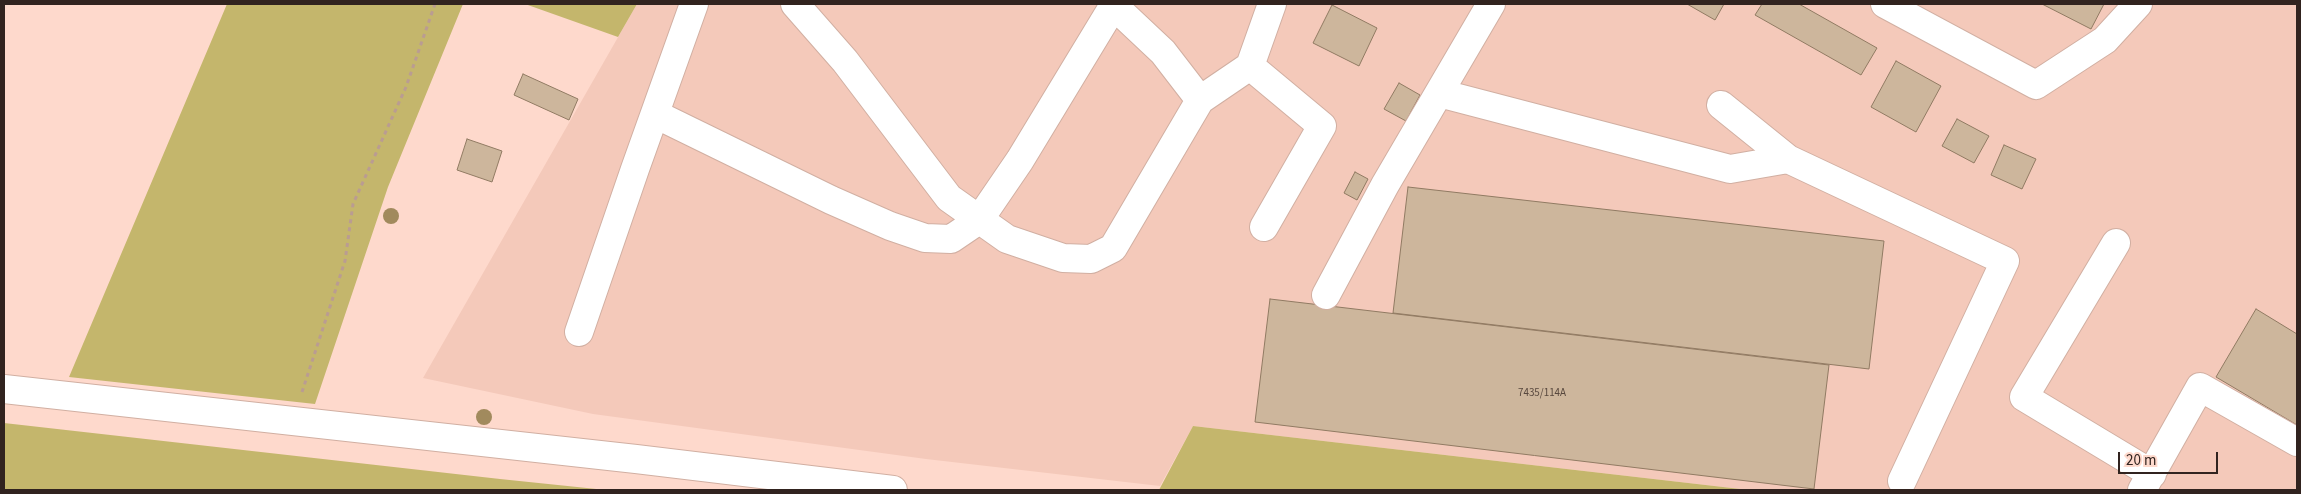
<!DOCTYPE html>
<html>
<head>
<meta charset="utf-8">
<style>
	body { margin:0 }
	#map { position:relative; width:2301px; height:494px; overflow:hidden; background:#fed9cc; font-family:"Source Sans 3",sans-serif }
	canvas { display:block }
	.frame { position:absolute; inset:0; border:5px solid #31231f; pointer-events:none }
	.scale { position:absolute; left:2118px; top:452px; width:100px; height:22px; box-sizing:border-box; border:2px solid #31231f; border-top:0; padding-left:6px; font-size:15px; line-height:18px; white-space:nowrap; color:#31231f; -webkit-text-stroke:4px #fed9cc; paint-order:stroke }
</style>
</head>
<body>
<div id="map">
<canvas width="2301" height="494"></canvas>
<div class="frame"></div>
<div class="scale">20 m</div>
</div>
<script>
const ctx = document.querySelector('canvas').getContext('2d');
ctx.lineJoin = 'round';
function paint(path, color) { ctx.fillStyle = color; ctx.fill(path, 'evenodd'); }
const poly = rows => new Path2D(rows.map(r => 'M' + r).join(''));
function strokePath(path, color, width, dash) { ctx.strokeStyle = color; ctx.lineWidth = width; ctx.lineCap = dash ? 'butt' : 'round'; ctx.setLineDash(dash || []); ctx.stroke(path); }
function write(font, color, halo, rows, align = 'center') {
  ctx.font = font + ' "Source Sans 3",sans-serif'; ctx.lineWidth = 5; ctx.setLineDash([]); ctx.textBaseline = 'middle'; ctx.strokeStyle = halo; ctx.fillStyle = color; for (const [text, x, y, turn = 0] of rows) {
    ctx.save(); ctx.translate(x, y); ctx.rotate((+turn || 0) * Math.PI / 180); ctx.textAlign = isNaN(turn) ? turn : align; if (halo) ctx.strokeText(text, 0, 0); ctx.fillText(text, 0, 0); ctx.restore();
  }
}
paint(poly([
	[637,4,2297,4,2297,490,1749,490,1193,426,1160,486,926,459,593,414,423,378]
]), '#f4c9ba');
paint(poly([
	[227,4,463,4,388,187,315,404,69,377],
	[525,4,637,4,618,37],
	[4,423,500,479,606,490,4,490],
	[1193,426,1749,490,1159,490]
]), '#c4b66c');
const building = poly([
	[1687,4,1724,4,1715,20,1687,4],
	[1762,4,1799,4,1877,48,1861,75,1755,15,1762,4],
	[2042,4,2104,4,2091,29,2042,4],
	[1332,5,1377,28,1359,66,1313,43,1332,5],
	[1896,61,1941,86,1916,132,1871,107,1896,61],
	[523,74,578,99,569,120,514,95,523,74],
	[1399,83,1420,95,1406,121,1384,109,1399,83],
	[1957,119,1989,136,1974,163,1942,146,1957,119],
	[467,139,502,151,492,182,457,170,467,139],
	[2004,145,2036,159,2022,189,1991,175,2004,145],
	[1355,172,1368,179,1357,200,1344,193,1355,172],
	[1408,187,1884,241,1869,369,1393,313,1408,187],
	[1270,299,1829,365,1814,489,1255,422,1270,299],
	[2256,309,2297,334,2297,425,2216,377,2256,309]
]);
paint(building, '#cdb69c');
strokePath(building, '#917b63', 1);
const minor = poly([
	[795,4,845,61,949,198,1007,239,1063,258,1091,259,1113,248,1200,100,1163,52,1112,4],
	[1885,4,2036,85,2105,40,2138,4],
	[1250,66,1272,4],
	[1439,93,1730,169,1788,159],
	[1200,100,1250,66,1322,126,1264,227],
	[1721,105,1788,159,2005,261,1902,481],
	[655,114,831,200,890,226,925,238,951,239,979,220,1020,160,1114,5],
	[2116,243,2024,397,2152,474],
	[1326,295,1385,185,1491,4],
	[579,332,635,169,694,4],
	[4,389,636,459,893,490],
	[2142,490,2200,387,2297,442]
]);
strokePath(minor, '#d1afa2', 30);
strokePath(poly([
	[302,392,345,261,353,204,406,87,435,4]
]), '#ba9c92', 3, [4, 4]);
strokePath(minor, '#fff', 28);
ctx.fillStyle = '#a18a5d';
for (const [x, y] of [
	[391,216],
	[484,417]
]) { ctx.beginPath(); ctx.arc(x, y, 8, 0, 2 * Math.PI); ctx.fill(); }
write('11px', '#58483e', null, [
	["7435/114A",1542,394]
]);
</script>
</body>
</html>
